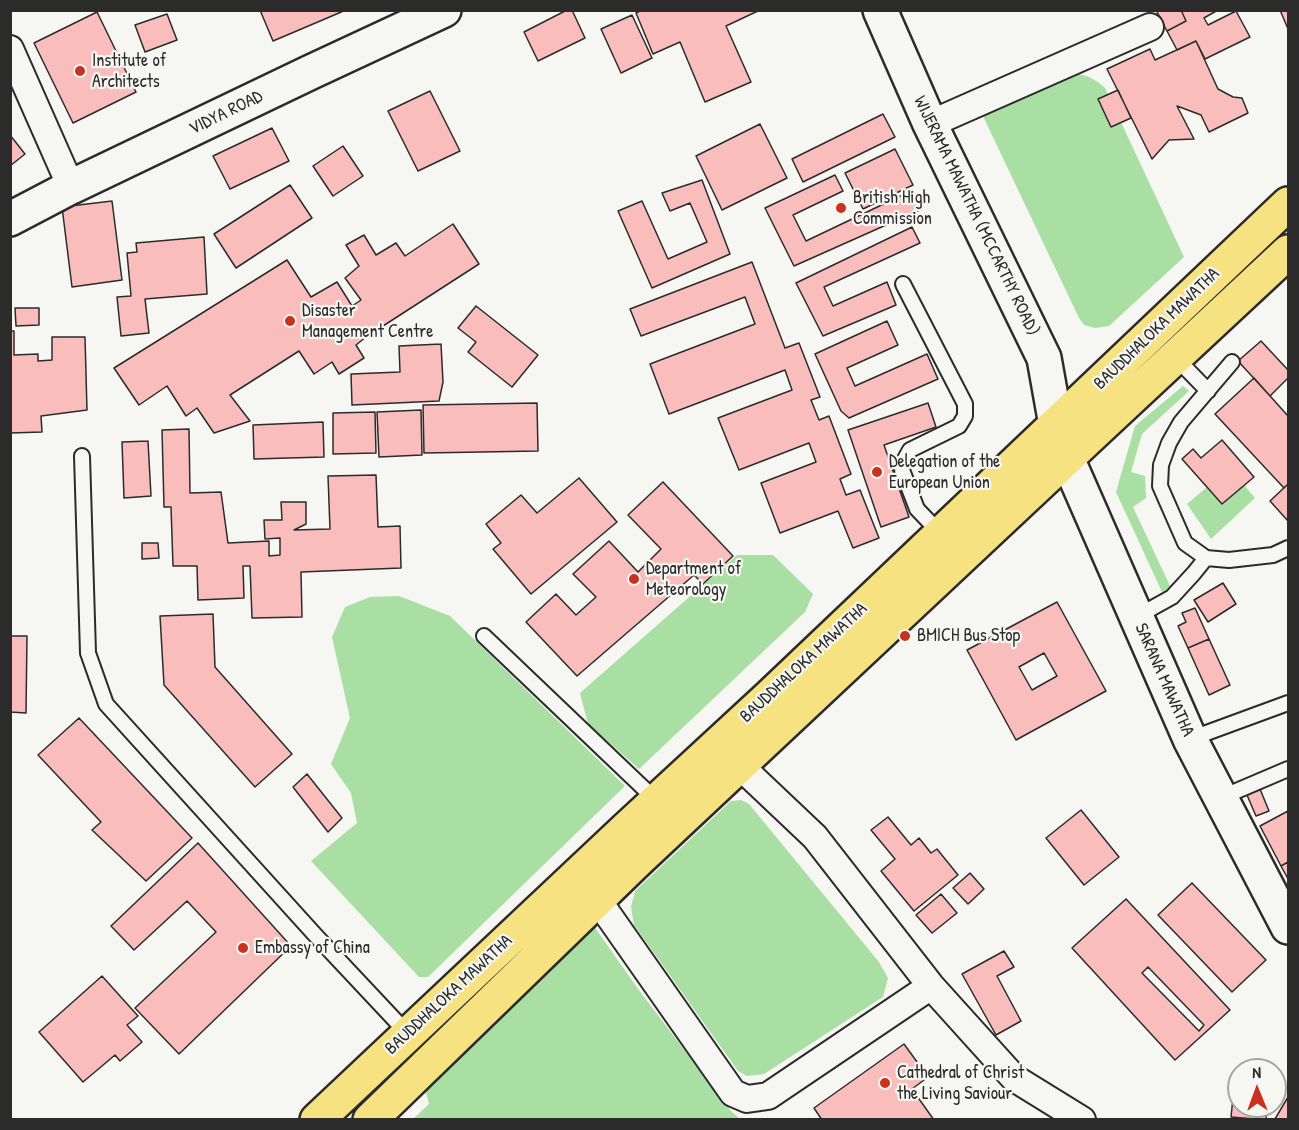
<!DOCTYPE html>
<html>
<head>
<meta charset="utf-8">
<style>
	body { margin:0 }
	#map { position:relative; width:1299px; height:1130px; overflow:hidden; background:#f6f6f2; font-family:"Patrick Hand",sans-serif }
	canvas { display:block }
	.frame { position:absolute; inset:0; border:12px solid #2b2b2b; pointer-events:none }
	.north { position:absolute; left:1227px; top:1058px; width:60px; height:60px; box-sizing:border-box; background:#f6f6f2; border:2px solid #a5a5a2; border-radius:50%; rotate:359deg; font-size:16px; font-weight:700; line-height:24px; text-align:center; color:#2b2b2b }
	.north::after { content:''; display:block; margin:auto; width:21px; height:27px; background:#c8321e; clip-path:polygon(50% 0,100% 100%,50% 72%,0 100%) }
</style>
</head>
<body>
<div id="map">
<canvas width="1299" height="1130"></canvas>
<div class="frame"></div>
<div class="north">N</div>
</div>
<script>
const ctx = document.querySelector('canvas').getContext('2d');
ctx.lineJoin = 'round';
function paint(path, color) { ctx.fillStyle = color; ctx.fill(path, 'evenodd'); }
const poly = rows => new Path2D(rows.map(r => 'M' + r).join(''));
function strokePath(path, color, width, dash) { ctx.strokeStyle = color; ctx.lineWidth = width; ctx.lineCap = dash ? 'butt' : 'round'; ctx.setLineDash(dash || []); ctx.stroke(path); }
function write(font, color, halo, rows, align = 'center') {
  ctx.font = font + ' "Patrick Hand",sans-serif'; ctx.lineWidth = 4.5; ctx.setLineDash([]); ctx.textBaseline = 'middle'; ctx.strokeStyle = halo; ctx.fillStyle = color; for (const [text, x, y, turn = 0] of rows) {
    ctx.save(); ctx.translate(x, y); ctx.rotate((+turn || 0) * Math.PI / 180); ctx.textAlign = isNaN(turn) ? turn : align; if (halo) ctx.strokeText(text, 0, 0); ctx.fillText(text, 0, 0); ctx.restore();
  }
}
paint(poly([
	[1077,74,1087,76,1098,82,1105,88,1184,257,1109,326,1095,328,1084,325,1079,318,981,112,1066,75],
	[1183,386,1189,391,1142,434,1131,472,1145,476,1146,498,1133,507,1171,588,1162,592,1116,492,1135,426],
	[1244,485,1255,498,1211,539,1187,504,1207,487,1222,504],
	[737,555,773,555,813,594,805,612,639,769,588,724,580,693],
	[399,596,450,616,625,786,428,977,419,977,311,861,357,823,351,793,331,764,350,718,332,637,345,607,370,597],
	[741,800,749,804,879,962,888,978,883,997,764,1074,747,1076,738,1071,634,925,631,907,635,891,731,801],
	[591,922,641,993,731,1111,740,1119,412,1120,429,1104,422,1078]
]), '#a9dfa2');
const building = poly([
	[260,10,346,10,273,41,260,10],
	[567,10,572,10,585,38,538,61,524,32,567,10],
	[642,10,760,10,726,26,751,82,705,102,680,42,653,54,636,13,642,10],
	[1161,10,1181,10,1186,21,1167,31,1157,12,1161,10],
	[1181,10,1218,10,1204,18,1208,25,1236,11,1250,37,1205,59,1196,41,1177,50,1167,31,1186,21,1181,10],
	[1280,10,1288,10,1288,29,1280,10],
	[97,12,136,92,73,123,34,43,97,12],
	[167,14,177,40,145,52,135,25,167,14],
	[632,15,652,58,621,73,601,29,632,15],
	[1196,41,1218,89,1233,97,1242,98,1248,113,1209,132,1201,115,1177,106,1194,139,1169,140,1152,159,1107,69,1150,49,1155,60,1196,41],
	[1118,90,1131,118,1111,127,1098,99,1118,90],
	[430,91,460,151,418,171,388,111,430,91],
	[883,114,895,137,803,182,792,159,883,114],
	[760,124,787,178,722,210,696,156,760,124],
	[272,128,289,161,230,189,213,156,272,128],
	[10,135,25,154,10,166,10,135],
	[343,146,363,176,333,196,313,166,343,146],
	[895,149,913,185,863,209,845,173,895,149],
	[835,175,843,191,793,215,806,241,913,190,922,209,794,266,765,208,835,175],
	[702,180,730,254,652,288,618,211,642,201,668,259,707,242,690,203,670,211,662,193,702,180],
	[290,185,312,218,236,268,214,234,290,185],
	[112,201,122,280,72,287,62,207,112,201],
	[453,224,479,264,366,337,356,345,364,358,339,374,332,362,314,374,299,351,230,395,250,421,214,433,197,408,186,416,167,386,139,405,114,368,287,260,311,297,337,282,352,306,361,300,345,278,359,266,346,245,364,235,376,255,396,243,405,256,453,224],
	[912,227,920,243,824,287,833,306,887,282,896,305,823,336,796,283,912,227],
	[204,237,207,294,145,299,149,333,121,336,117,297,131,296,127,253,137,252,136,243,204,237],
	[752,262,785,348,799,343,820,397,811,400,819,420,829,416,851,474,840,479,846,495,860,490,879,538,853,548,838,511,780,533,761,483,816,462,809,443,739,470,718,418,792,390,785,370,669,414,650,364,755,324,745,297,641,336,630,309,752,262],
	[476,306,538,355,512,387,468,352,476,342,458,328,476,306],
	[15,308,39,308,39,325,16,326,15,308],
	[887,321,898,345,847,368,855,386,927,354,938,379,849,418,841,411,815,354,887,321],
	[10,331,14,331,14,355,38,354,38,361,52,360,52,337,85,337,87,410,41,416,42,432,10,433,10,331],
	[1261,341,1288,370,1288,378,1270,396,1238,361,1261,341],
	[441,344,443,382,439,401,352,405,351,374,400,372,399,346,441,344],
	[1254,378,1288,416,1288,484,1284,488,1215,414,1254,378],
	[537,403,538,451,424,453,423,405,537,403],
	[928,403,936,427,884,445,909,517,881,527,848,430,928,403],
	[421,410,422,455,379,457,377,412,421,410],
	[375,412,376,453,333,454,333,413,375,412],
	[323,422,324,457,254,459,253,425,323,422],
	[189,429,190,493,221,492,228,543,269,541,269,556,280,555,280,538,265,539,264,520,282,520,281,502,306,502,306,524,294,530,330,529,328,476,376,475,378,527,400,526,401,568,301,572,302,617,252,618,250,566,243,566,244,598,198,600,197,566,173,566,171,507,164,507,162,430,189,429],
	[1222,440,1254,477,1222,504,1182,459,1193,449,1201,458,1222,440],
	[148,441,151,496,124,498,122,442,148,441],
	[579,478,617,522,531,594,493,549,501,543,486,524,521,495,537,513,579,478],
	[663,482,733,556,703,584,694,575,577,676,526,622,556,594,576,615,596,597,573,574,609,541,638,572,661,549,628,515,663,482],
	[1288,484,1288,521,1270,501,1288,484],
	[142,543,158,543,159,558,142,559,142,543],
	[1223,583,1236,604,1208,622,1194,600,1223,583],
	[1057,602,1106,691,1016,740,967,650,1057,602],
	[1044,653,1057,676,1032,690,1019,667,1044,653],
	[1195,608,1209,639,1188,648,1178,626,1186,622,1182,613,1195,608],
	[213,614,215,667,292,754,255,787,164,685,160,616,213,614],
	[10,636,27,636,26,713,10,712,10,636],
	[1209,639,1230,685,1209,695,1188,648,1209,639],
	[79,718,192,838,146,881,92,830,101,822,38,755,79,718],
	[307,774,342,818,328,832,293,787,307,774],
	[1260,789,1269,811,1256,816,1247,795,1260,789],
	[1081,810,1119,857,1084,885,1046,838,1081,810],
	[1288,811,1288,862,1281,866,1260,826,1288,811],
	[888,817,911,845,919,838,931,853,937,849,958,875,914,911,881,871,895,859,871,830,888,817],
	[198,843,291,946,179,1054,135,1008,216,932,187,901,134,950,111,926,198,843],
	[1288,862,1288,879,1281,866,1288,862],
	[970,873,984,889,968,904,953,888,970,873],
	[1192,883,1266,960,1232,992,1158,915,1192,883],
	[941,894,957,913,932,933,916,915,941,894],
	[1126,899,1230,1010,1175,1060,1072,948,1126,899],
	[1148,967,1204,1025,1199,1031,1142,973,1148,967],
	[1004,951,1014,967,997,976,1021,1021,996,1035,962,974,1004,951],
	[102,976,138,1016,127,1025,142,1042,120,1061,115,1055,83,1082,39,1032,102,976],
	[904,1044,928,1077,912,1089,934,1120,822,1120,814,1108,904,1044],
	[1235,1078,1239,1078,1239,1106,1267,1106,1266,1120,1231,1117,1235,1078],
	[1288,1097,1288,1120,1275,1120,1275,1119,1288,1097]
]);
paint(building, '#f9bdbb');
strokePath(building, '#2b2b2b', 1.5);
const lane = poly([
	[903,284,965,404,965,416,959,426,910,450,905,459,902,470,917,509,941,534],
	[1175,357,1208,391],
	[82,456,88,653,106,704,317,937,409,1035],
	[1206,558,1229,560,1273,555,1288,548],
	[1136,617,1172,597,1194,573,1206,558,1185,543,1160,486,1161,465,1169,443,1181,422,1232,362],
	[484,636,657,801],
	[1190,739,1288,703],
	[1220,798,1288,769]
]);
const street = poly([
	[10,49,71,187],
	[930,124,1150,27],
	[739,765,815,837,931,986,1014,1078,1082,1120],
	[586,888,597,899,733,1093,747,1099,768,1096,931,986]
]);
const secondary = poly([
	[880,10,930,124,1044,358,1056,425,1067,458,1190,739,1288,927],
	[10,219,71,187,311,72,444,10]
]);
const primary = poly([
	[317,1120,626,829,769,697,1288,204],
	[370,1120,635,863,1097,430,1288,252]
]);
strokePath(lane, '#2b2b2b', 18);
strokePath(street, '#2b2b2b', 30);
strokePath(secondary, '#2b2b2b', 38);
strokePath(primary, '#2b2b2b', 38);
strokePath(lane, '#f6f6f2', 14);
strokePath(street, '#f6f6f2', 26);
strokePath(secondary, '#f6f6f2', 33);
strokePath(primary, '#f7e281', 33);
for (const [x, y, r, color] of [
	[80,71,6,"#c8321e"],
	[841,208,6,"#c8321e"],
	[290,321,6,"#c8321e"],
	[877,472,6,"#c8321e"],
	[634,579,6,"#c8321e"],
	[905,636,6,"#c8321e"],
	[243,948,6,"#c8321e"],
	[885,1083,6,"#c8321e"]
]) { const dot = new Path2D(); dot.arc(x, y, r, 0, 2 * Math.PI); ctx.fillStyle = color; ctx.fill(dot); strokePath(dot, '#f6f6f2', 2); }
write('18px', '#2b2b2b', '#f6f6f2', [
	["Institute of",92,61],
	["Architects",92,82],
	["British High",853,198],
	["Commission",853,219],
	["Disaster",302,311],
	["Management Centre",302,332],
	["Delegation of the",889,462],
	["European Union",889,483],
	["Department of",646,569],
	["Meteorology",646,590],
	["BMICH Bus Stop",917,636],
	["Embassy of China",255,948],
	["Cathedral of Christ",897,1073],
	["the Living Saviour",897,1094]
], 'left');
write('18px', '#2b2b2b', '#f6f6f2', [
	["VIDYA ROAD",226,113,-26],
	["WIJERAMA MAWATHA (MCCARTHY ROAD)",976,216,64],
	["BAUDDHALOKA MAWATHA",1157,329,-44],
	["BAUDDHALOKA MAWATHA",804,663,-43],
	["SARANA MAWATHA",1164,680,66],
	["BAUDDHALOKA MAWATHA",449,995,-43]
]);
</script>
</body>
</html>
